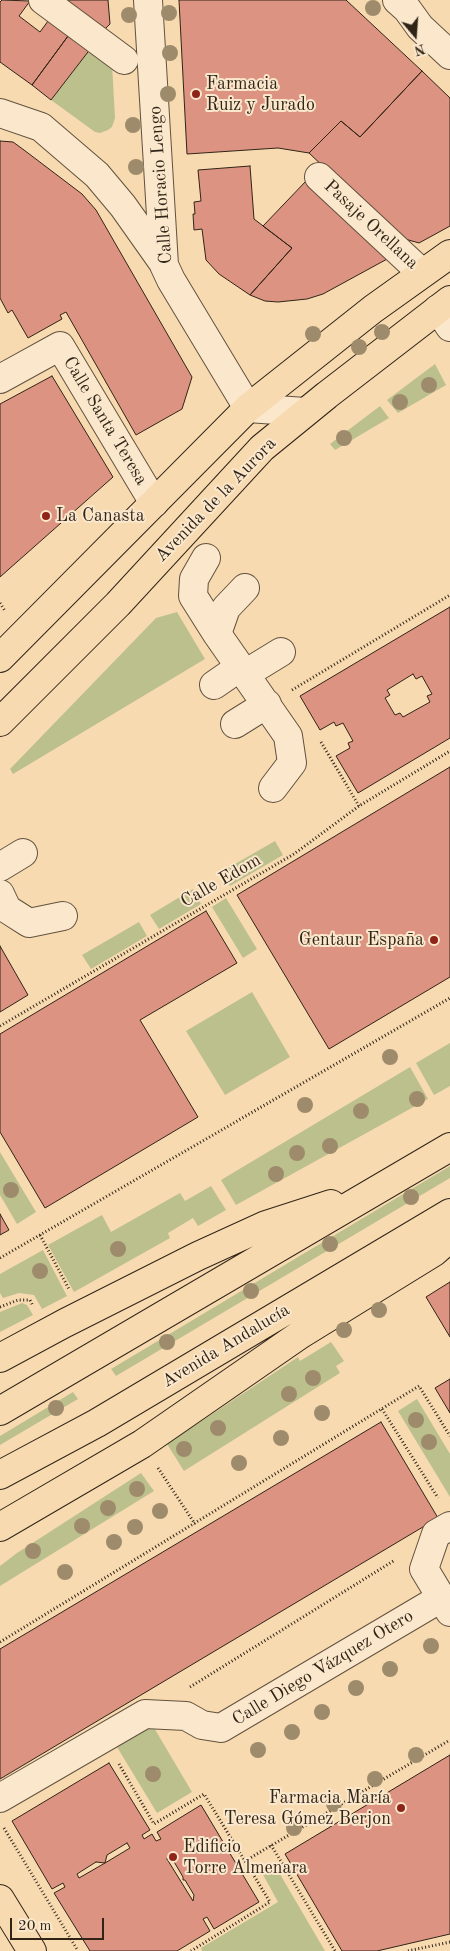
<!DOCTYPE html>
<html>
<head>
<meta charset="utf-8">
<style>
	body { margin:0 }
	#map { position:relative; width:450px; height:1951px; overflow:hidden; background:#f8dab1; font-family:"Old Standard TT",serif }
	canvas { display:block }
	.north { position:absolute; left:390px; top:10px; width:50px; height:50px; -webkit-text-stroke:4px #fae7cc; paint-order:stroke; rotate:162deg; font-size:14px; font-weight:700; line-height:20px; text-align:center; color:#302417 }
	.north::after { content:''; display:block; margin:auto; width:18px; height:22px; background:#302417; clip-path:polygon(50% 0,100% 100%,50% 72%,0 100%) }
	.scale { position:absolute; left:10px; top:1918px; width:94px; height:22px; box-sizing:border-box; border:2px solid #302417; border-top:0; padding-left:6px; font-size:15px; line-height:18px; white-space:nowrap; color:#302417; -webkit-text-stroke:4px #fae7cc; paint-order:stroke }
</style>
</head>
<body>
<div id="map">
<canvas width="450" height="1951"></canvas>
<div class="north">N</div>
<div class="scale">20 m</div>
</div>
<script>
const ctx = document.querySelector('canvas').getContext('2d');
ctx.lineJoin = 'round';
function paint(path, color) { ctx.fillStyle = color; ctx.fill(path, 'evenodd'); }
const poly = rows => new Path2D(rows.map(r => 'M' + r).join(''));
function strokePath(path, color, width, dash) { ctx.strokeStyle = color; ctx.lineWidth = width; ctx.lineCap = dash ? 'butt' : 'round'; ctx.setLineDash(dash || []); ctx.stroke(path); }
function write(font, color, halo, rows, align = 'center') {
  ctx.font = font + ' "Old Standard TT",serif'; ctx.lineWidth = 4; ctx.setLineDash([]); ctx.textBaseline = 'middle'; ctx.strokeStyle = halo; ctx.fillStyle = color; for (const [text, x, y, turn = 0] of rows) {
    ctx.save(); ctx.translate(x, y); ctx.rotate((+turn || 0) * Math.PI / 180); ctx.textAlign = isNaN(turn) ? turn : align; if (halo) ctx.strokeText(text, 0, 0); ctx.fillText(text, 0, 0); ctx.restore();
  }
}
paint(poly([
	[91,48,112,63,115,118,112,127,108,130,100,133,95,132,51,100],
	[435,364,446,385,398,413,387,400],
	[380,406,389,418,335,450,330,444],
	[177,612,205,659,13,774,10,769,156,618],
	[275,841,283,855,230,886,221,872],
	[193,889,201,904,159,929,150,915],
	[226,898,257,949,243,958,212,907],
	[139,922,147,936,91,969,82,955],
	[252,992,290,1057,225,1095,186,1031],
	[450,1043,450,1086,434,1095,416,1063],
	[410,1067,428,1099,236,1205,221,1180],
	[0,1152,36,1212,17,1224,0,1195],
	[450,1166,450,1178,116,1376,111,1369],
	[211,1186,226,1210,198,1226,193,1218,168,1233,170,1238,74,1292,48,1245,102,1215,111,1232,180,1193,185,1201],
	[43,1250,67,1296,42,1309,34,1295,19,1293,3,1298,0,1293,0,1274],
	[22,1303,27,1305,33,1315,0,1332,0,1312],
	[331,1342,344,1361,336,1366,340,1373,184,1471,167,1444,298,1357,300,1361],
	[73,1392,78,1399,0,1445,0,1436],
	[417,1399,450,1454,450,1497,398,1411],
	[141,1473,154,1491,0,1586,0,1566,17,1553],
	[153,1726,192,1792,157,1813,117,1747],
	[274,1864,325,1951,202,1951,201,1948,278,1902,261,1871]
]), '#bcc08d');
const building = poly([
	[2,0,30,1,19,16,40,32,51,17,71,32,32,85,0,62,0,2,2,0],
	[53,0,108,0,110,24,102,32,53,0],
	[179,0,346,0,422,71,360,137,341,121,309,153,278,148,187,154,179,0],
	[71,32,91,48,51,100,32,85,71,32],
	[422,71,450,98,450,226,419,243,398,237,309,153,341,121,360,137,422,71],
	[0,141,13,142,24,150,82,194,96,210,192,377,182,409,136,435,66,312,60,315,62,319,28,338,12,310,8,313,0,298,0,141],
	[250,166,254,219,292,248,250,295,219,274,206,260,202,229,194,230,193,214,195,214,194,202,201,201,198,170,250,166],
	[307,180,389,258,323,294,307,299,278,302,265,301,250,295,292,248,263,226,307,180],
	[52,376,113,477,0,577,0,404,52,376],
	[450,607,450,738,358,793,336,756,350,748,348,743,353,741,343,723,336,726,334,722,320,730,300,696,450,607],
	[413,674,416,679,422,676,432,694,427,696,430,702,403,717,400,713,395,715,385,698,390,695,387,690,413,674],
	[450,767,450,977,329,1049,237,895,450,767],
	[206,911,237,963,140,1020,198,1117,45,1208,0,1132,0,1034,206,911],
	[0,946,28,995,0,1012,0,946],
	[0,1214,9,1230,0,1235,0,1214],
	[450,1282,450,1337,426,1297,450,1282],
	[450,1379,450,1413,435,1388,450,1379],
	[381,1422,438,1518,0,1779,0,1649,381,1422],
	[450,1755,450,1934,377,1951,342,1951,285,1854,450,1755],
	[109,1763,150,1830,142,1835,144,1839,152,1834,156,1841,161,1839,157,1832,201,1805,259,1902,214,1929,207,1917,203,1919,210,1931,177,1951,90,1951,54,1893,65,1887,63,1883,52,1889,12,1821,109,1763],
	[127,1843,130,1848,105,1863,107,1855,127,1843],
	[167,1859,173,1860,183,1877,183,1880,185,1880,194,1895,193,1901,167,1859],
	[96,1862,105,1863,79,1878,77,1874,96,1862]
]);
paint(building, '#dd9381');
strokePath(building, '#302417', 1);
const minor = poly([
	[43,0,124,60],
	[148,0,164,265,171,280,248,408,305,412],
	[397,0,407,9,420,27,450,55],
	[0,113,41,127,97,175,123,206,164,264],
	[319,177,422,273],
	[438,309,450,327],
	[0,379,60,346,154,503],
	[206,558,194,579,193,596,217,634,288,736,292,763,273,788],
	[217,634,226,608,245,588],
	[245,674,281,652],
	[214,685,240,667],
	[235,724,267,704],
	[0,867,23,853],
	[0,894,7,909,29,923,63,916],
	[450,1526,436,1534,424,1569,450,1612],
	[0,1798,145,1714,186,1716,202,1725,221,1728,441,1598]
]);
const major = poly([
	[0,658,248,408,373,309,450,254],
	[0,722,118,604,262,448,327,395,450,300],
	[0,1358,65,1323,198,1256,266,1225,331,1204],
	[0,1411,450,1147],
	[0,1475,97,1423,450,1213],
	[0,1527,142,1444,301,1334,434,1252,450,1238],
	[0,1899,32,1951]
]);
strokePath(minor, '#62523e', 30);
strokePath(major, '#302417', 30);
strokePath(poly([
	[0,603,5,611],
	[292,690,450,595],
	[321,742,359,806],
	[0,1026,294,854,359,806,450,751],
	[40,1235,69,1289],
	[0,1258,450,998],
	[0,1307,18,1300,30,1300,33,1306],
	[382,1409,438,1498],
	[158,1468,195,1524],
	[0,1642,419,1386,450,1436],
	[190,1687,395,1560],
	[119,1764,154,1824,204,1794,270,1902,191,1951],
	[4,1828,78,1951],
	[271,1845,335,1951],
	[245,1861,450,1740],
	[408,1951,450,1942]
]), '#302417', 3, [1, 2.5]);
strokePath(minor, '#fae7cc', 28);
strokePath(major, '#f8dab1', 28);
ctx.fillStyle = '#9d8b6c';
for (const [x, y] of [
	[373,8],
	[169,13],
	[129,15],
	[170,53],
	[168,94],
	[133,125],
	[136,167],
	[382,332],
	[313,334],
	[359,347],
	[429,385],
	[400,402],
	[344,438],
	[390,1057],
	[417,1099],
	[305,1105],
	[361,1111],
	[330,1146],
	[297,1153],
	[276,1174],
	[11,1190],
	[411,1197],
	[330,1244],
	[118,1249],
	[40,1271],
	[251,1291],
	[379,1310],
	[344,1330],
	[167,1342],
	[313,1378],
	[289,1394],
	[56,1408],
	[322,1413],
	[416,1420],
	[218,1428],
	[281,1438],
	[429,1442],
	[184,1449],
	[239,1463],
	[137,1489],
	[108,1508],
	[160,1511],
	[82,1526],
	[135,1527],
	[114,1542],
	[33,1551],
	[65,1572],
	[431,1646],
	[390,1669],
	[356,1688],
	[322,1712],
	[292,1732],
	[258,1750],
	[416,1755],
	[153,1774],
	[375,1779],
	[334,1804],
	[294,1828]
]) { ctx.beginPath(); ctx.arc(x, y, 8, 0, 2 * Math.PI); ctx.fill(); }
for (const [x, y, r, color] of [
	[196,94,5,"#8f2418"],
	[46,516,5,"#8f2418"],
	[434,940,5,"#8f2418"],
	[401,1808,5,"#8f2418"],
	[173,1857,5,"#8f2418"]
]) { const dot = new Path2D(); dot.arc(x, y, r, 0, 2 * Math.PI); ctx.fillStyle = color; ctx.fill(dot); strokePath(dot, '#fae7cc', 2); }
write('18px', '#302417', '#fae7cc', [
	["Farmacia",206,84],
	["Ruiz y Jurado",206,105],
	["La Canasta",56,516],
	["Gentaur España",424,940,"right"],
	["Farmacia María",391,1798,"right"],
	["Teresa Gómez Berjon",391,1819,"right"],
	["Edificio",183,1847],
	["Torre Almenara",183,1868]
], 'left');
write('18px', '#302417', '#fae7cc', [
	["Calle Horacio Lengo",161,185,-94],
	["Pasaje Orellana",371,225,43],
	["Calle Santa Teresa",105,421,59],
	["Avenida de la Aurora",216,500,-46],
	["Calle Edom",221,881,-30],
	["Avenida Andalucía",226,1346,-31],
	["Calle Diego Vázquez Otero",323,1668,-31]
]);
</script>
</body>
</html>
